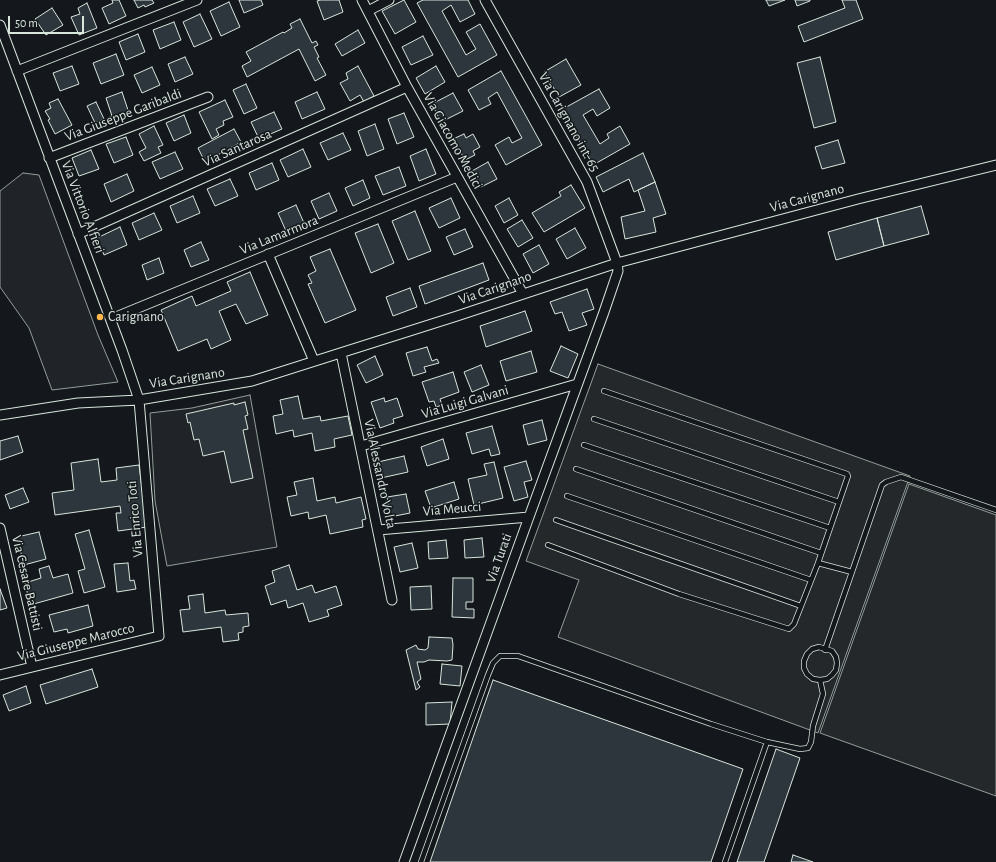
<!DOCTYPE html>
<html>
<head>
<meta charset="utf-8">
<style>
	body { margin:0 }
	#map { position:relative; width:996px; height:862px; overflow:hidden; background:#14181c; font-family:"Alegreya Sans",sans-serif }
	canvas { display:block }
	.scale { position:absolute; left:8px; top:16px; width:76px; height:18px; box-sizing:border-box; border:2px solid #d8e6dc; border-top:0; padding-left:5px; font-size:12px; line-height:14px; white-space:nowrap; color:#d8e6dc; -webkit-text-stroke:3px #14181c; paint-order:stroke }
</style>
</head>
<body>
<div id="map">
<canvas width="996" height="862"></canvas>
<div class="scale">50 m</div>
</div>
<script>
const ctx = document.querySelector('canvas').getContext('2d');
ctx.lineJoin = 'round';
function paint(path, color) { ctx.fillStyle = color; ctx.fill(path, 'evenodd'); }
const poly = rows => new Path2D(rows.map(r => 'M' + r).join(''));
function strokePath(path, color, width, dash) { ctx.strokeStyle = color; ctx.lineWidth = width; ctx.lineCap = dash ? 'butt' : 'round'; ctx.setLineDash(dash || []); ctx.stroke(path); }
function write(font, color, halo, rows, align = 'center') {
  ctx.font = font + ' "Alegreya Sans",sans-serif'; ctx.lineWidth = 3; ctx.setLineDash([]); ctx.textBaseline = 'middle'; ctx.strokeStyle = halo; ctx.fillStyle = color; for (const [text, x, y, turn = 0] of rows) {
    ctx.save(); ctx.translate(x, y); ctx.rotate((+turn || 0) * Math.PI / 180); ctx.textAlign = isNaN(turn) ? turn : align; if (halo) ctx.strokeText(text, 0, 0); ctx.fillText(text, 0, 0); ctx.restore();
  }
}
const green = poly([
	[23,173,39,175,98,335,118,382,52,390,29,328,0,287,0,191,23,173],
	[250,395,277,547,167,566,155,501,150,413,192,408,250,395]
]);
paint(green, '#202428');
strokePath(green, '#939e99', 1);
const parking = poly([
	[598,364,910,476,818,733,558,637,579,580,526,561,598,364],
	[909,484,996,515,996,796,820,733,909,484]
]);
paint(parking, '#24282b');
strokePath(parking, '#939e99', 1);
const building = poly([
	[112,0,119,0,126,16,109,24,102,8,113,3,112,0],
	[134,0,152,0,154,3,145,7,144,5,138,8,134,0],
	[239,0,261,0,263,5,244,13,239,0],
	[320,0,339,0,343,12,324,20,317,1,320,0],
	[404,0,416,22,395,34,382,11,404,0],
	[423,0,468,0,475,14,460,22,451,5,442,11,466,55,476,49,466,32,480,24,497,55,458,77,417,3,423,0],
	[766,0,785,0,769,6,766,0],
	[795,0,810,0,810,1,797,6,795,0],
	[842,0,856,0,863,19,804,42,798,26,845,8,842,0],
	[229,2,240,27,221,36,210,11,229,2],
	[87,3,97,28,79,35,71,17,80,14,78,8,87,3],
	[52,8,63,25,46,35,35,19,52,8],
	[200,14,212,39,194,47,183,22,200,14],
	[300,19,312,43,316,41,318,45,314,47,319,57,317,58,326,75,315,81,299,49,247,77,242,66,251,61,246,52,283,32,284,33,292,28,290,24,300,19],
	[174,22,181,40,160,49,153,30,174,22],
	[358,30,365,43,342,56,335,44,358,30],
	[138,34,145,52,126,60,119,42,138,34],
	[423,36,433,55,411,65,402,47,423,36],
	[116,54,124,75,101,84,93,63,116,54],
	[185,57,193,74,175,82,168,64,185,57],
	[820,57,836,122,814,128,797,63,820,57],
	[566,59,581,85,559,97,544,72,566,59],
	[72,66,79,84,60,91,53,73,72,66],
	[358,66,374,96,364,102,360,95,350,101,340,83,348,79,346,73,358,66],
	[436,66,445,82,425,94,416,78,436,66],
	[152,67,160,85,142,93,134,75,152,67],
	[501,71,542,145,506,165,495,145,509,137,512,143,522,138,497,92,488,98,491,104,479,110,468,90,501,71],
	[246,84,257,108,244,114,233,90,246,84],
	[599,89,610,108,597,116,593,109,583,115,600,144,609,138,607,134,620,126,630,144,593,165,561,110,599,89],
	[122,92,130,116,121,119,119,116,114,117,115,121,110,123,108,118,112,116,106,98,122,92],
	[317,92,325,109,302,119,295,102,317,92],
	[453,93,463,111,441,122,432,104,453,93],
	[58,99,72,125,55,134,48,120,50,119,45,111,51,108,49,103,58,99],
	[225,100,233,117,223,121,224,125,216,129,219,135,212,139,199,112,225,100],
	[96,102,104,119,95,123,87,106,96,102],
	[274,112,282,129,259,139,251,122,274,112],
	[404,113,414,137,397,144,388,119,404,113],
	[184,115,191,133,174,141,166,123,184,115],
	[375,124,384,149,367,156,358,131,375,124],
	[154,126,163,145,158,147,161,153,144,161,139,152,146,148,139,134,154,126],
	[234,129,241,142,205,162,198,148,234,129],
	[343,133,351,150,328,160,320,143,343,133],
	[464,134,466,138,473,134,480,147,473,151,475,155,465,160,453,139,464,134],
	[126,137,133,155,114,163,106,144,126,137],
	[838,140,845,163,822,169,815,147,838,140],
	[303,149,311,167,288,177,280,160,303,149],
	[426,149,436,174,419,181,410,156,426,149],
	[91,150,99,169,79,176,72,158,91,150],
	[175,152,183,169,160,179,152,162,175,152],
	[643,153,655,182,634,192,629,179,603,192,596,177,643,153],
	[488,162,497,179,481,187,472,171,488,162],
	[272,163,279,180,256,190,249,173,272,163],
	[399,167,406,186,383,195,375,176,399,167],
	[127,174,134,191,111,202,104,184,127,174],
	[230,179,238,196,215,206,207,189,230,179],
	[363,180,370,198,353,206,345,188,363,180],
	[655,182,666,214,653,218,656,232,625,239,621,217,645,211,638,190,655,182],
	[571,185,585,208,544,232,532,213,561,196,559,192,571,185],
	[329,193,337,211,319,219,311,201,329,193],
	[193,196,200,213,177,223,170,206,193,196],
	[451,198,460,218,439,228,429,208,451,198],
	[509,198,518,215,504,223,495,206,509,198],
	[296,205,304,223,286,231,278,213,296,205],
	[921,206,929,234,884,246,877,218,921,206],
	[415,211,431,251,408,260,392,221,415,211],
	[154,213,162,230,139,240,132,223,154,213],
	[877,218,884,246,836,260,828,232,877,218],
	[522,220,533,238,518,247,507,229,522,220],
	[378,224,394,263,371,273,355,233,378,224],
	[120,227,127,245,104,255,97,238,120,227],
	[575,228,586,248,567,259,556,239,575,228],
	[465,229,473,247,454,255,446,237,465,229],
	[201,242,209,260,191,267,184,250,201,242],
	[539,245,549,264,533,273,523,254,539,245],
	[330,249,356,310,325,323,308,284,312,283,308,275,316,271,310,257,330,249],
	[159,258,164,273,147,280,142,265,159,258],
	[483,263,489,280,425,304,419,286,483,263],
	[250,272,268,315,246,324,236,304,219,311,231,340,211,349,207,339,178,351,161,310,192,296,196,306,231,291,227,282,250,272],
	[410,288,417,307,393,316,386,297,410,288],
	[587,289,594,309,582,313,587,325,569,331,562,312,555,314,550,302,587,289],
	[525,311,532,331,486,347,480,326,525,311],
	[561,346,578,354,568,378,550,371,561,346],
	[427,347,432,361,437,359,439,363,424,367,426,372,413,376,406,353,427,347],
	[531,351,537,372,506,381,500,361,531,351],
	[375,356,383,375,366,383,357,365,375,356],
	[481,365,489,385,472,392,464,372,481,365],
	[453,372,459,392,440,399,442,405,436,407,434,401,429,402,422,382,453,372],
	[298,396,303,419,320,416,321,421,348,416,352,435,334,439,335,447,315,451,312,433,294,437,293,430,276,434,273,416,283,414,280,400,298,396],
	[384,398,385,402,397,398,403,416,393,419,394,423,380,428,371,402,384,398],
	[245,402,248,415,245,416,248,429,243,430,253,478,231,483,224,451,203,456,199,439,194,440,190,422,188,423,186,414,234,403,234,405,245,402],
	[542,420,547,440,528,445,523,425,542,420],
	[492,426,500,454,491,456,489,449,472,454,466,433,492,426],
	[18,436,23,452,0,460,0,441,18,436],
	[443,439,449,459,427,466,421,447,443,439],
	[404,456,408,472,381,478,378,462,404,456],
	[98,459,101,482,117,480,116,468,139,465,147,527,118,531,116,513,121,513,120,506,55,515,52,493,74,490,71,463,98,459],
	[526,461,532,480,524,482,528,497,514,501,504,467,526,461],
	[494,462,503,498,474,505,468,479,487,475,484,464,494,462],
	[313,478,317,501,335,497,336,503,361,497,366,519,362,520,363,527,330,534,326,515,309,519,308,512,291,516,287,497,297,495,294,482,313,478],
	[454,482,459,499,431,508,425,491,454,482],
	[23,488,29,502,10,509,5,495,23,488],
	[406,494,410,513,390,517,387,497,406,494],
	[89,530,105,587,84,593,78,571,85,569,75,534,89,530],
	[39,532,46,559,24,565,17,537,39,532],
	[482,538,484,557,465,558,464,540,482,538],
	[446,540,448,558,429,559,428,542,446,540],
	[412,543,418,568,400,572,394,547,412,543],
	[128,563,130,581,134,580,136,589,117,592,114,564,128,563],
	[289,565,297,590,312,585,315,593,336,586,342,605,327,610,329,616,309,622,303,603,288,608,286,600,271,605,265,586,275,582,272,571,289,565],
	[49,566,53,578,68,574,73,593,30,605,25,583,41,578,39,569,49,566],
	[453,578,473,578,473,602,466,602,466,609,474,609,474,618,452,617,453,578],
	[431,586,432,609,411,610,410,587,431,586],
	[0,589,7,608,0,610,0,589],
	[203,594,205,613,225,610,226,615,248,613,249,626,243,627,243,632,238,633,239,640,223,642,221,627,183,632,180,610,190,609,188,596,203,594],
	[88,605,93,626,68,633,67,629,54,632,49,615,88,605],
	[429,637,452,638,453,645,452,660,447,661,429,660,424,662,417,662,421,679,417,682,420,687,416,690,406,650,416,645,418,649,425,650,428,648,429,637],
	[442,664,462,666,460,686,440,684,442,664],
	[92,669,98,687,46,704,40,685,92,669],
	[493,680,743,769,711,862,430,862,493,680],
	[26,686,31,703,9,711,3,695,26,686],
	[452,702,450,724,426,725,426,703,452,702],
	[776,749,800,758,764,862,737,862,776,749],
	[793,855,813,862,791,862,793,855]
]);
paint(building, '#2c363c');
strokePath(building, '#d8e6dc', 1);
const lane = poly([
	[594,419,839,502],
	[584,445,830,528],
	[576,469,821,553],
	[567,496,811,580],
	[556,520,801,606],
	[548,545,679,594,789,629,794,624,818,563,848,476,847,474,604,391],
	[818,563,852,572],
	[819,647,832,651,836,657,837,663,836,670,832,675,827,679,820,680,813,679,807,674,804,668,804,661,807,654,812,649,819,647],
	[825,650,882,485,886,482,901,477,996,510],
	[421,862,488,675,493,663,500,656,518,656,711,724,767,742,800,749,808,748,811,742,813,726,823,694,820,680],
	[725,862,767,742]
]);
const street = poly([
	[362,0,407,87,523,294],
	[368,11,389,0],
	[0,25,122,350,139,400,159,636,0,675],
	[17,71,197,0],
	[49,158,208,97],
	[78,234,407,87],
	[268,254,314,361],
	[111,319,457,177],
	[341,353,392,600],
	[0,415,78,403,139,400,252,381,457,316,617,263,858,199,996,165],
	[361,446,577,384],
	[0,528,32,667],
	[378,530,529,517],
	[404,862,529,517,604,312,618,271,617,263,587,182,485,0]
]);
strokePath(lane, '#d8e6dc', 6);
strokePath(street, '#d8e6dc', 11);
strokePath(lane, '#14181c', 4.5);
strokePath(street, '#14181c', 9);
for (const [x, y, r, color] of [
	[100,317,4,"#ffb74d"]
]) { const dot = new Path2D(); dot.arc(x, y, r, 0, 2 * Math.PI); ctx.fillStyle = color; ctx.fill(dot); strokePath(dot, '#14181c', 1.5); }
write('14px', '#d8e6dc', '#14181c', [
	["Via Giuseppe Garibaldi",123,115,-21],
	["Via Carignano int. 65",569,122,61],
	["Via Giacomo Medici",453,141,61],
	["Via Santarosa",237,148,-24],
	["Via Carignano",807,198,-15],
	["Via Vittorio Alfieri",83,207,69],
	["Via Lamarmora",279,235,-22],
	["Via Carignano",495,288,-19],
	["Via Carignano",187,378,-9],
	["Via Luigi Galvani",465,402,-16],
	["Via Alessandro Volta",380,474,78],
	["Via Meucci",452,509,-5],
	["Via Enrico Toti",135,519,-95],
	["Via Turati",499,558,-70],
	["Via Cesare Battisti",27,583,77],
	["Via Giuseppe Marocco",76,642,-14]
]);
write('14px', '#d8e6dc', '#14181c', [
	["Carignano",108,317]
], 'left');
</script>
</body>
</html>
